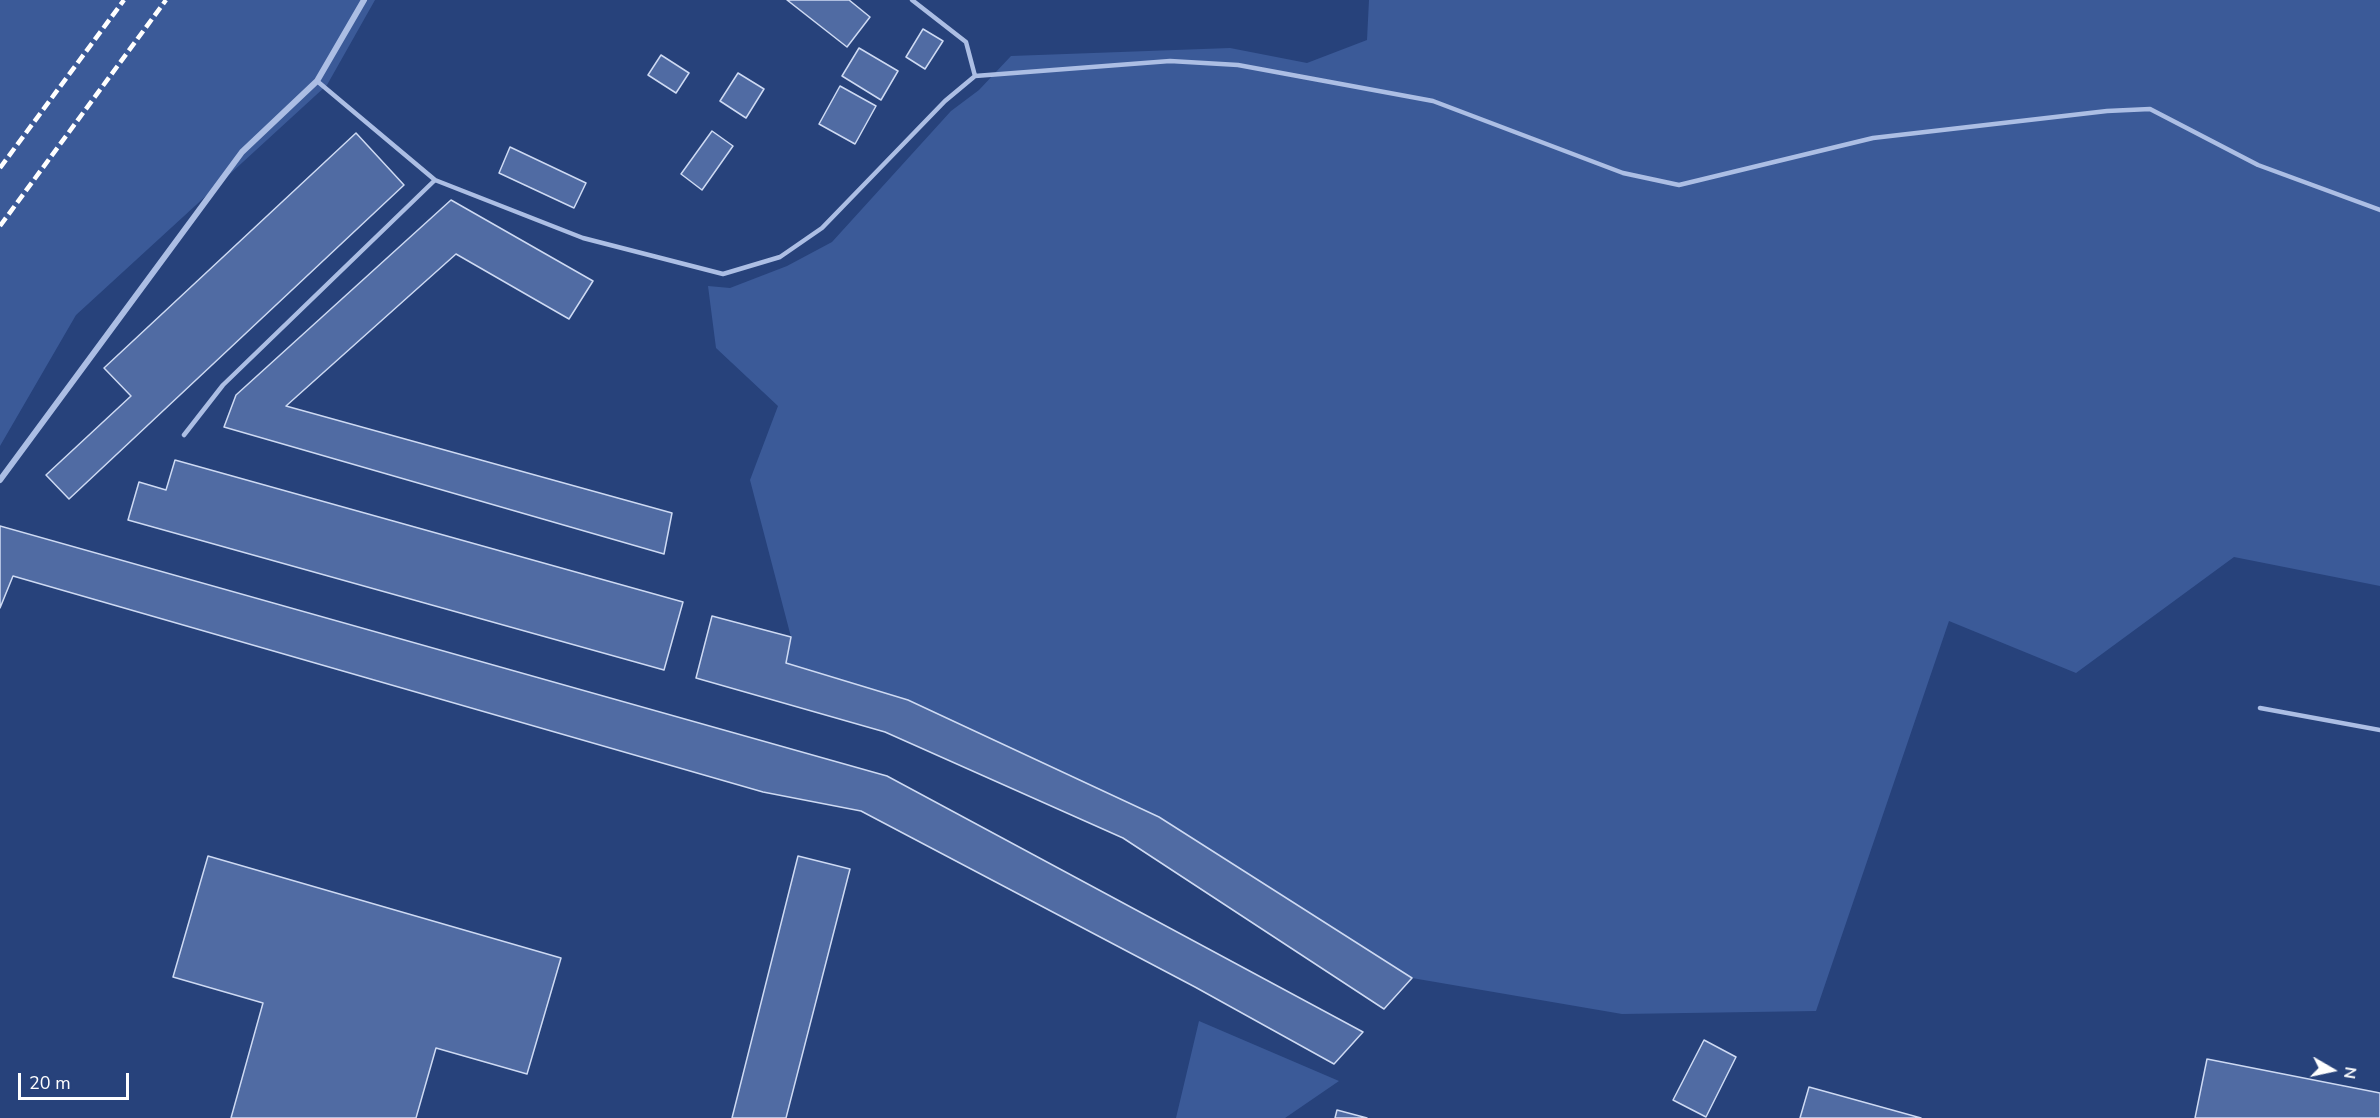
<!DOCTYPE html>
<html>
<head>
<meta charset="utf-8">
<style>
	body { margin:0 }
	#map { position:relative; width:2380px; height:1118px; overflow:hidden; background:#27427b; font-family:"Nunito Sans",sans-serif }
	canvas { display:block }
	.north { position:absolute; left:2302px; top:1040px; width:60px; height:60px; -webkit-text-stroke:4px #27427b; paint-order:stroke; rotate:99deg; font-size:16px; font-weight:700; line-height:24px; text-align:center; color:#fff }
	.north::after { content:''; display:block; margin:auto; width:21px; height:27px; background:#fff; clip-path:polygon(50% 0,100% 100%,50% 72%,0 100%) }
	.scale { position:absolute; left:18px; top:1073px; width:111px; height:27px; box-sizing:border-box; border:3px solid #fff; border-top:0; padding-left:8px; font-size:18px; line-height:21px; white-space:nowrap; color:#fff; -webkit-text-stroke:4px #27427b; paint-order:stroke }
</style>
</head>
<body>
<div id="map">
<canvas width="2380" height="1118"></canvas>
<div class="north">N</div>
<div class="scale">20 m</div>
</div>
<script>
const ctx = document.querySelector('canvas').getContext('2d');
ctx.lineJoin = 'round';
function paint(path, color) { ctx.fillStyle = color; ctx.fill(path, 'evenodd'); }
const poly = rows => new Path2D(rows.map(r => 'M' + r).join(''));
function strokePath(path, color, width, dash) { ctx.strokeStyle = color; ctx.lineWidth = width; ctx.lineCap = dash ? 'butt' : 'round'; ctx.setLineDash(dash || []); ctx.stroke(path); }
paint(poly([
	[0,0,375,0,327,85,76,315,0,446],
	[1369,0,2380,0,2380,586,2234,557,2076,673,1949,621,1816,1011,1622,1014,1412,978,1159,817,908,700,786,663,791,637,750,480,778,406,716,348,708,286,730,288,787,266,832,242,951,111,979,90,1011,56,1230,48,1307,63,1367,40],
	[1199,1021,1339,1081,1285,1118,1176,1118]
]), '#3b5a98');
const building = poly([
	[787,0,849,0,870,17,847,47,787,0],
	[923,29,943,41,925,69,906,57,923,29],
	[859,48,898,71,881,100,842,76,859,48],
	[661,55,689,73,676,93,648,75,661,55],
	[738,73,764,89,746,118,720,101,738,73],
	[840,86,876,106,855,144,819,124,840,86],
	[712,131,733,146,702,190,681,174,712,131],
	[356,133,404,185,69,499,46,475,131,396,104,368,356,133],
	[510,147,586,183,574,208,499,173,510,147],
	[451,200,593,281,569,319,456,254,286,406,672,513,664,554,224,427,236,395,451,200],
	[175,460,683,602,664,670,128,520,139,482,166,490,175,460],
	[0,526,887,776,1363,1032,1334,1064,1195,987,861,811,763,792,13,576,0,608,0,526],
	[712,616,791,637,786,663,908,700,1159,817,1412,978,1384,1009,1123,838,885,732,696,678,712,616],
	[208,856,561,958,527,1074,436,1048,416,1118,231,1118,263,1003,173,977,208,856],
	[798,856,850,869,786,1118,732,1118,798,856],
	[1704,1040,1736,1057,1706,1117,1673,1100,1704,1040],
	[2207,1059,2380,1093,2380,1118,2195,1118,2207,1059],
	[1809,1087,1921,1118,1800,1118,1809,1087],
	[1337,1110,1367,1118,1335,1118,1337,1110]
]);
paint(building, '#506ba3');
strokePath(building, '#cedaf3', 1.5);
strokePath(poly([
	[912,0,966,42,975,76,1170,61,1238,65,1433,101,1623,173,1679,185,1873,138,2107,111,2150,109,2258,165,2380,210],
	[317,81,435,180],
	[184,435,223,385,435,180,583,238,723,274,780,257,822,228,945,101,975,76],
	[2260,708,2380,730]
]), '#acbee4', 4.5);
strokePath(poly([
	[0,480,242,152,317,81,364,0]
]), '#acbee4', 6);
strokePath(poly([
	[0,168,124,0],
	[0,226,166,0]
]), '#fff', 4.5, [10, 4.5]);
</script>
</body>
</html>
